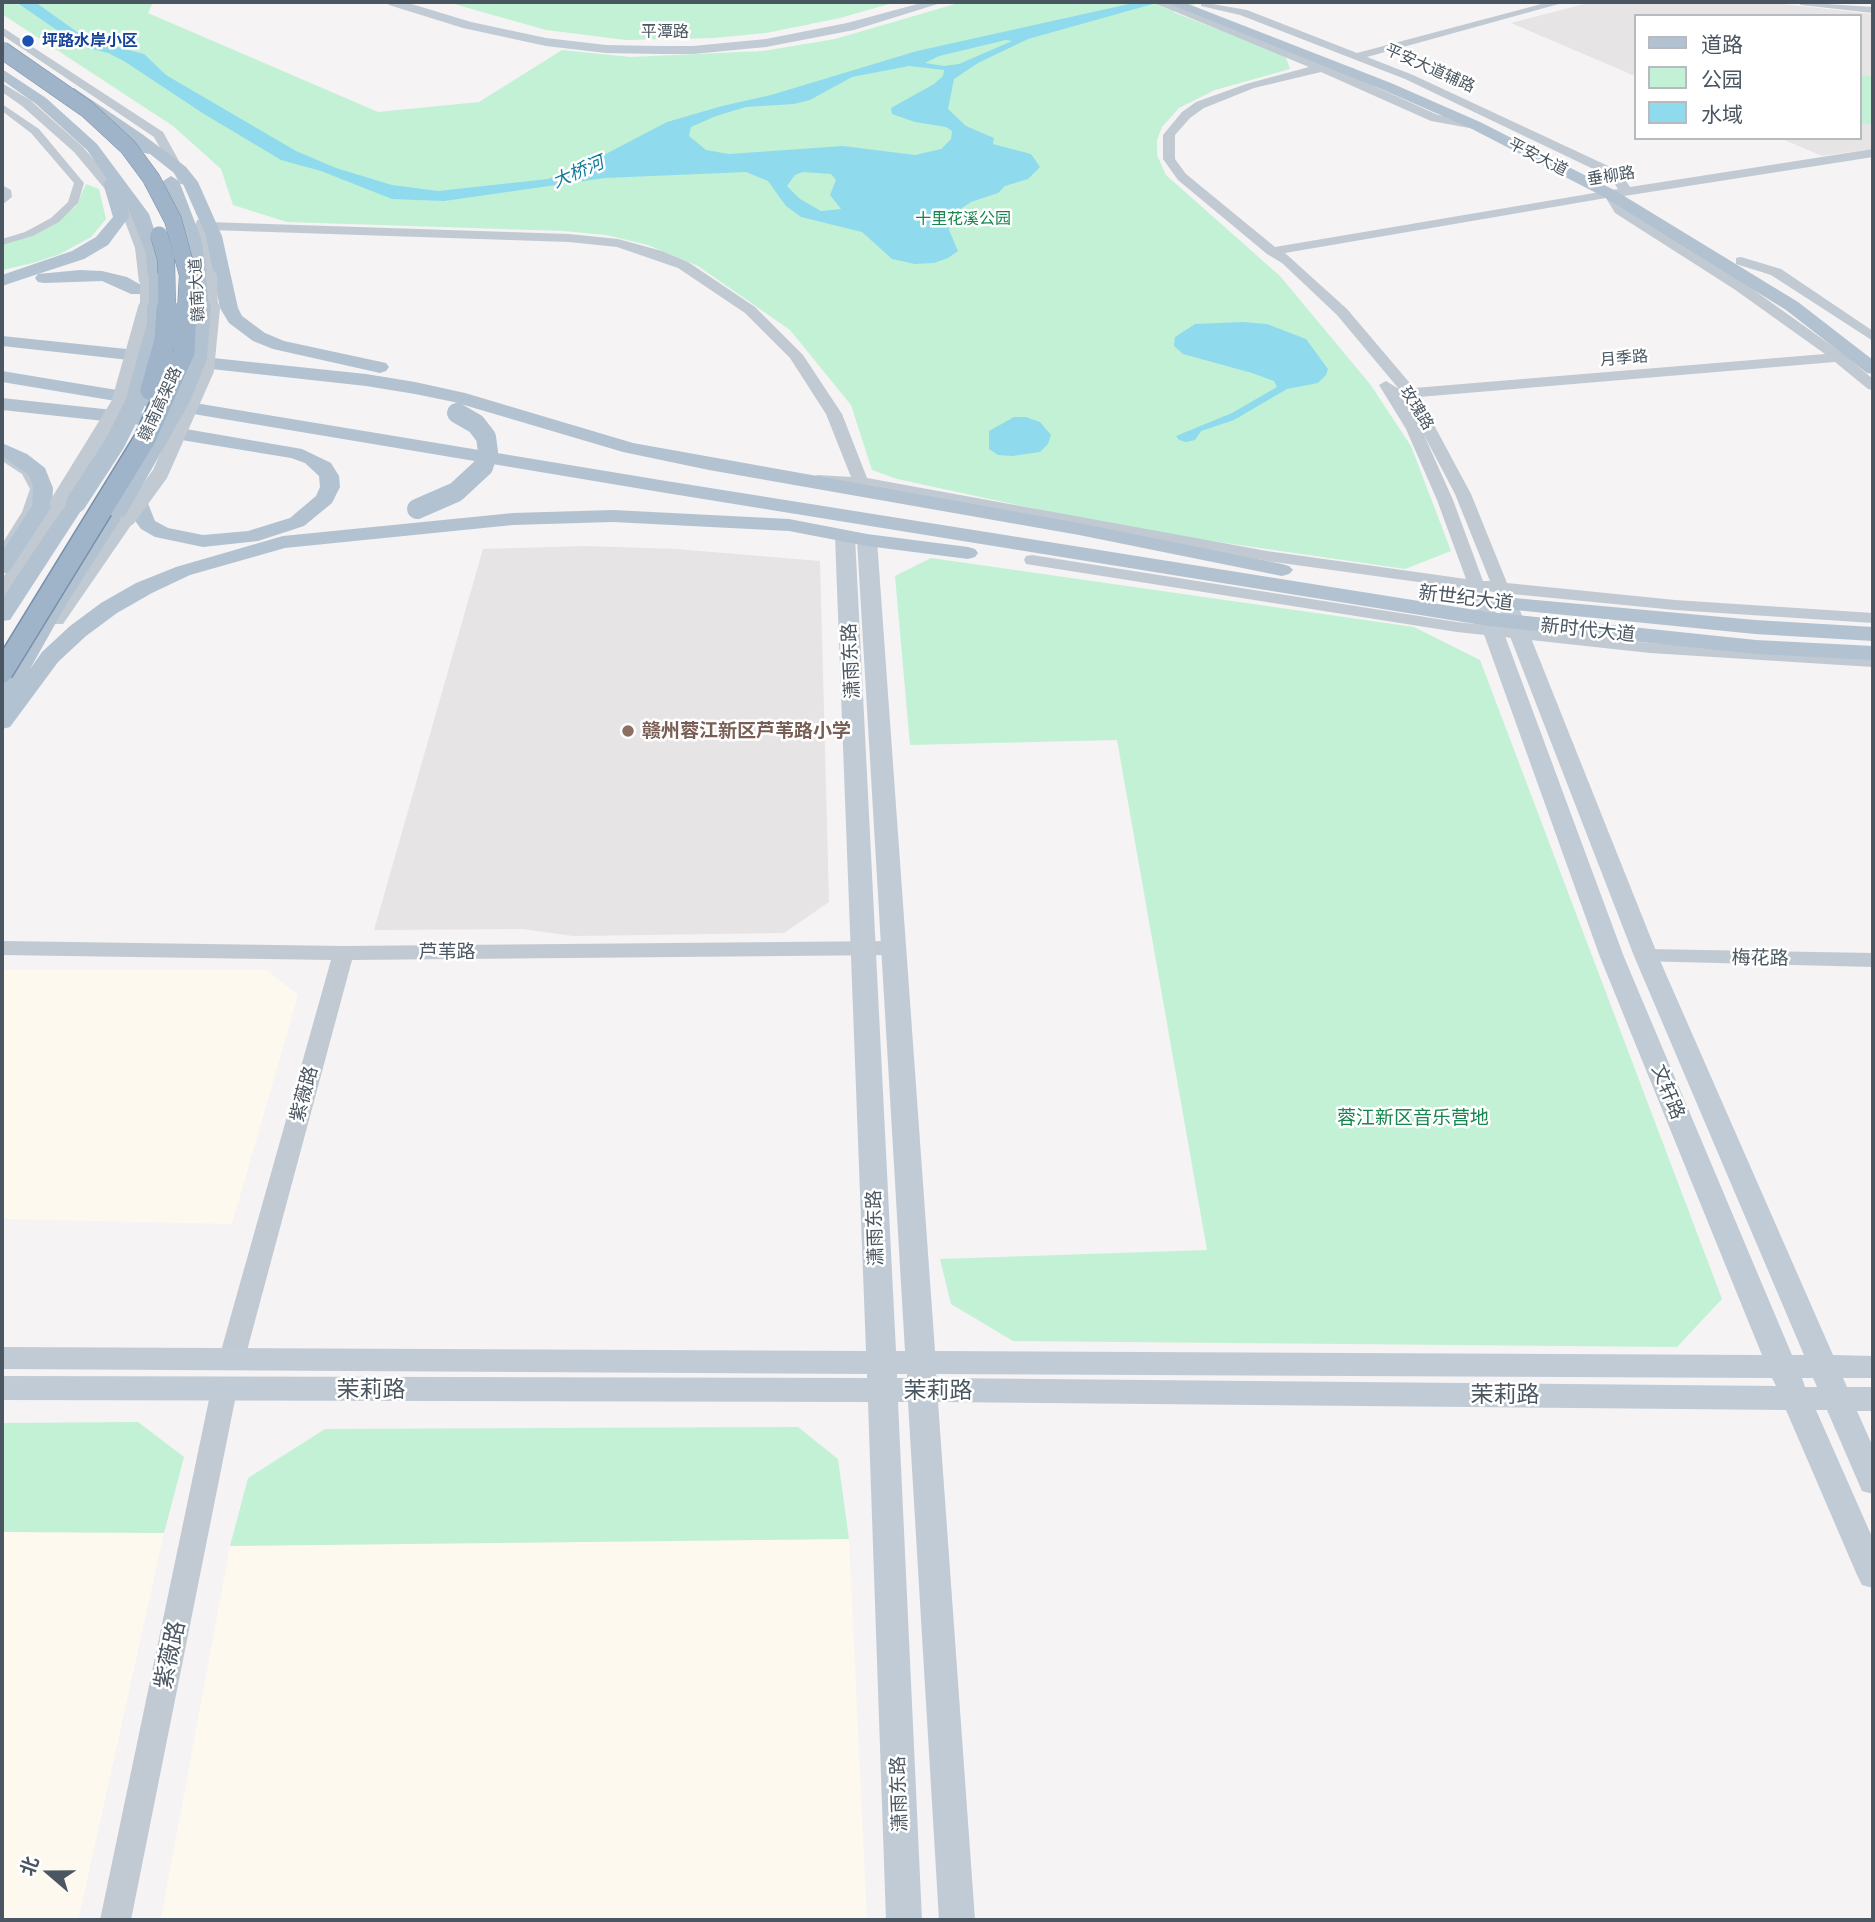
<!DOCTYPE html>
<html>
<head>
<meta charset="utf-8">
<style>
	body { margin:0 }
	#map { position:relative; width:1875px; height:1922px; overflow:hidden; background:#f5f3f3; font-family:Lato,"Noto Sans SC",sans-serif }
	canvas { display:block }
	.frame { position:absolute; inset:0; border:4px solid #4a5661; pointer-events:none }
	.legend { position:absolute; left:1634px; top:14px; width:228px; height:126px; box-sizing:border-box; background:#fff; border:2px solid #b7bbc0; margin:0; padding:9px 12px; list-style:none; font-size:21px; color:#4a5661 }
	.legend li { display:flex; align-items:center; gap:14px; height:35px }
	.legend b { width:35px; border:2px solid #b7bbc0 }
	.north { position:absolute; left:14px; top:1838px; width:70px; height:70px; -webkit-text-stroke:5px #fff; paint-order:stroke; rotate:290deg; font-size:19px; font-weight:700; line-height:28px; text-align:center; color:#4a5661 }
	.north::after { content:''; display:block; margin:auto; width:24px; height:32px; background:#4a5661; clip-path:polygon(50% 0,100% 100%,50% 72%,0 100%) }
</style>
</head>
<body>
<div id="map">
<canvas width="1875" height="1922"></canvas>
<div class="frame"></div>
<ul class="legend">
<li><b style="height:9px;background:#b3c2d1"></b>道路</li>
<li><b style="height:19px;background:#c3f1d5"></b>公园</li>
<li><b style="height:19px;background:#90daee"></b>水域</li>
</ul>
<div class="north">北</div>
</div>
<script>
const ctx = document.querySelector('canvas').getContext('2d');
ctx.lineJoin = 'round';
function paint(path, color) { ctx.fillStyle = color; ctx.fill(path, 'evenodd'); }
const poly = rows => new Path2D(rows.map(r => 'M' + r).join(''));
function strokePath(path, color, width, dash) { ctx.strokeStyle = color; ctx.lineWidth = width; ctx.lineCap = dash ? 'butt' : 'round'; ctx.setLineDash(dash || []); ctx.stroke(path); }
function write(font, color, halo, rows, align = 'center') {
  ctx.font = font + ' Lato,"Noto Sans SC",sans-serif'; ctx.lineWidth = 5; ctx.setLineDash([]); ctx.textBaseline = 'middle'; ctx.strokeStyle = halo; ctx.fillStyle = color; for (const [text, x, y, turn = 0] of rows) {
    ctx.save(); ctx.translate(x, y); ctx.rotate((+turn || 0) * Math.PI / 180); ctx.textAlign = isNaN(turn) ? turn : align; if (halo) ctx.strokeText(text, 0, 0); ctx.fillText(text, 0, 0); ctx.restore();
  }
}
paint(poly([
	[2,970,267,970,298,995,232,1224,2,1219],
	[2,1532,164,1533,79,1917,75,1920,2,1920],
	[849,1539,867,1920,161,1918,230,1546]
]), '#fdf9ef');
paint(poly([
	[1592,2,1764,2,1873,14,1873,149,1822,156,1780,138,1859,138,1859,16,1635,16,1635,76,1511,23],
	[587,546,676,549,820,561,829,902,784,933,573,936,523,929,374,930,483,549]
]), '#e6e4e5');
paint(poly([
	[2,2,153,2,148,13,378,112,479,102,562,50,630,57,763,51,835,39,962,2,1201,2,1173,12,1285,55,1290,69,1215,90,1179,108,1162,127,1157,140,1157,155,1166,175,1280,276,1370,384,1411,446,1451,551,1405,569,1129,529,897,479,872,470,851,405,790,330,698,266,648,245,606,235,564,231,287,222,233,205,221,169,173,126,2,14],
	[447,2,896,2,840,18,766,33,714,38,626,40,546,30],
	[1859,75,1873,76,1873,124,1859,123],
	[86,184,99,189,106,219,91,237,60,254,33,263,2,270,2,244,30,237,52,226,76,206],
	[931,558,1414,627,1480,660,1722,1299,1677,1347,1013,1341,951,1304,940,1259,1207,1250,1117,740,910,745,895,576],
	[138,1422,184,1457,164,1533,2,1532,2,1423],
	[798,1427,838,1459,849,1539,230,1546,248,1478,325,1429]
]), '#c3f1d5');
paint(poly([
	[16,2,35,2,87,39,144,54,166,75,296,151,336,168,392,185,438,191,548,179,598,158,667,122,722,106,771,95,917,51,1138,2,1160,2,1028,39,978,63,954,79,948,109,966,126,994,138,993,144,1031,154,1040,167,1028,179,1005,186,998,193,971,202,959,210,951,219,949,230,958,251,948,258,934,263,915,264,892,259,862,232,801,217,786,206,768,181,746,172,605,178,444,201,392,199,321,171,281,160,204,114,124,61,108,53,80,46],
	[1006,40,1012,41,959,64,944,66,925,63,939,56],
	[909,66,944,70,943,76,934,84,891,108,892,114,915,122,946,127,952,131,951,139,941,149,915,155,843,146,729,154,706,150,689,136,691,127,716,116,746,107,794,104,810,100,852,77],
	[803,172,831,174,836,180,830,195,841,209,821,211,800,199,787,186,795,175],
	[1243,322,1267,324,1306,339,1328,369,1326,375,1318,383,1287,389,1234,420,1201,431,1195,440,1186,442,1179,440,1176,436,1232,413,1277,387,1274,381,1252,373,1183,354,1174,346,1175,337,1195,324],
	[1014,417,1026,417,1040,422,1051,435,1048,444,1040,452,1012,456,998,455,989,449,989,431]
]), '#90daee');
paint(poly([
	[2,104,39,129,84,183,78,203,59,222,33,236,2,245,2,239,25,232,51,218,68,202,74,183,31,133,2,111,2,104],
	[2,185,11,190,12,197,2,205,2,185]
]), '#c1cad2');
paint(poly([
	[1152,2,1166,2,1180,7,1189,5,1204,16,1325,65,1354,68,1354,72,1345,73,1438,115,1475,121,1481,125,1475,129,1431,121,1321,72,1254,88,1204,108,1190,118,1175,135,1175,159,1186,174,1275,247,1618,189,1610,177,1405,79,1240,15,1201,6,1201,2,1247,10,1357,53,1549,2,1566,2,1367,57,1413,75,1619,171,1630,187,1873,149,1873,157,1618,197,1625,207,1744,283,1842,353,1863,353,1865,356,1863,359,1852,361,1873,379,1873,390,1868,389,1835,362,1419,397,1471,494,1507,583,1675,600,1873,613,1873,623,1675,610,1512,594,1514,598,1511,602,1505,603,1499,602,1494,592,1487,591,1486,599,1480,600,1474,599,1469,589,1267,561,871,489,870,494,864,496,858,494,854,486,812,483,810,480,812,477,818,475,851,477,826,414,790,358,745,313,678,268,617,247,569,242,211,230,218,276,211,280,204,276,201,240,195,226,197,220,202,219,208,222,569,234,618,239,662,251,688,262,755,307,803,355,842,414,867,478,1267,551,1466,579,1437,500,1406,429,1379,385,1386,381,1399,389,1337,315,1282,263,1267,254,1178,180,1163,159,1163,135,1182,112,1196,102,1246,84,1309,67,1152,2],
	[1606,198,1615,213,1734,289,1825,354,1414,388,1347,309,1285,253,1606,198],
	[1402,398,1405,398,1419,425,1402,398],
	[1424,435,1455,494,1490,581,1483,581,1453,500,1424,435],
	[1796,2,1873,7,1873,13,1801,5,1796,2],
	[2,27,163,132,190,181,188,184,180,184,154,137,2,35,2,27],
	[2,83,30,100,82,146,120,190,138,219,149,248,153,282,151,285,146,286,139,282,135,248,124,219,110,195,74,152,22,106,2,92,2,83],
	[1741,257,1781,269,1873,331,1873,341,1771,275,1736,264,1736,258,1741,257],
	[2,450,35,468,46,489,38,512,8,561,2,562,2,544,22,512,30,489,22,474,2,461,2,450],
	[58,498,66,503,11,592,2,597,2,579,52,500,58,498],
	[128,513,136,518,63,624,51,624,48,620,51,616,122,515,128,513],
	[1032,555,1457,622,1650,643,1873,657,1873,667,1650,653,1457,632,1026,564,1024,560,1026,556,1032,555],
	[2,941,343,946,892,941,899,943,902,948,899,953,892,955,352,960,245,1358,241,1365,232,1368,223,1365,219,1358,331,960,2,955,2,941],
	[1646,949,1873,953,1873,967,1639,961,1636,956,1639,951,1646,949],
	[224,1380,233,1383,237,1390,131,1920,100,1920,211,1390,215,1383,224,1380]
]), '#c1cad2');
paint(poly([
	[387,2,405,2,471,22,546,38,606,45,659,46,693,46,766,39,847,23,925,2,944,2,854,30,766,47,693,54,659,54,606,53,546,46,463,28,389,5,387,2],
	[845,530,855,536,896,1351,905,1351,857,540,867,534,877,540,935,1351,1762,1355,1600,957,1472,601,1475,597,1482,595,1489,597,1492,601,1624,957,1792,1355,1804,1355,1634,956,1497,603,1500,599,1507,597,1514,599,1517,603,1658,956,1833,1355,1873,1356,1873,1378,1843,1378,1847,1387,1873,1387,1873,1411,1857,1411,1873,1447,1873,1494,1862,1491,1827,1410,1816,1410,1873,1539,1873,1588,1862,1585,1857,1575,1786,1410,938,1402,975,1920,939,1920,908,1402,898,1402,922,1920,886,1920,868,1402,2,1400,2,1376,867,1378,867,1374,2,1369,2,1347,866,1351,835,536,845,530],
	[897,1374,907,1374,907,1378,897,1378,897,1374],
	[936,1374,1772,1378,1776,1386,937,1378,936,1374],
	[1802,1378,1813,1378,1817,1387,1805,1387,1802,1378]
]), '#c1cbd6');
paint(poly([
	[1165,2,1183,2,1391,83,1480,122,1616,191,1798,302,1873,360,1873,374,1867,373,1786,310,1604,197,1470,128,1381,89,1165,2],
	[2,69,46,98,97,144,149,214,162,253,166,281,163,285,157,286,148,281,146,253,128,208,129,217,108,245,84,259,38,274,80,270,102,271,127,277,143,286,146,290,143,294,131,294,102,281,44,283,38,282,35,278,38,274,2,286,2,275,72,251,96,237,113,217,103,183,107,179,87,150,36,104,2,80,2,69],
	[74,88,142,134,186,167,198,182,222,236,238,308,242,316,265,333,284,341,386,363,389,367,386,371,380,373,273,349,253,341,229,323,220,308,206,236,184,186,174,173,150,154,144,153,132,140,69,95,67,92,69,89,74,88],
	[171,176,179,181,201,238,207,276,204,280,198,281,189,276,185,238,163,181,171,176],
	[2,336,366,374,415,382,465,393,633,443,1079,523,1282,564,1289,566,1293,570,1289,574,1282,576,1079,535,709,470,623,452,454,402,415,394,366,386,2,346,2,336],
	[2,371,660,480,1488,612,1756,640,1873,646,1873,660,1756,654,1488,626,660,492,2,382,2,371],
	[2,398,177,417,187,423,180,428,302,449,331,463,339,476,340,487,332,503,304,526,258,541,203,547,155,537,141,529,131,515,130,505,133,501,147,501,155,521,168,528,203,535,248,531,290,518,316,496,320,487,319,476,305,463,291,458,157,436,147,430,151,426,2,410,2,398],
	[2,443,27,454,45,468,53,488,52,506,9,572,2,574,2,552,32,506,33,488,29,475,2,456,2,443],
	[76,497,83,499,86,503,10,620,2,621,2,599,69,499,76,497],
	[118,502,125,504,128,508,67,603,30,669,42,652,70,626,101,603,136,583,176,567,283,536,513,513,613,510,789,519,867,534,968,547,975,549,978,553,975,557,968,559,867,546,789,531,613,522,513,525,285,548,190,575,152,593,117,613,86,636,58,662,10,727,2,729,2,679,45,603,111,504,118,502],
	[1503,597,1755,620,1873,627,1873,641,1755,634,1495,608,1492,603,1495,598,1503,597]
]), '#b3c2d1');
const trunkBridgeFar1 = poly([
	[2,50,87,109,128,147,151,178,173,220,188,275,186,309],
	[159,235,166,259,167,309]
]);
const trunkBridge = poly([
	[151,390,165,340,167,308],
	[2,672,145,439,184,352,186,308]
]);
strokePath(trunkBridgeFar1, '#7690ad', 18, []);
strokePath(trunkBridge, '#7690ad', 24, []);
strokePath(poly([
	[211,276,212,309],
	[146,282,146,309]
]), '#c1cad2', 12);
strokePath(poly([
	[58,503,119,404,146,308],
	[128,518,160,474,206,370,212,308]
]), '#c1cad2', 16);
strokePath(poly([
	[198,276,201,309],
	[157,281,157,309]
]), '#b3c2d1', 16);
strokePath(poly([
	[76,503,115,443,135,403,157,325,157,308],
	[118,508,181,397,197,357,201,308],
	[417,509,456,492,483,467,488,452,486,437,476,424,457,413]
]), '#b3c2d1', 20);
strokePath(trunkBridgeFar1, '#9fb4c9', 17);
strokePath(trunkBridge, '#9fb4c9', 21);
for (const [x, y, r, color] of [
	[28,41,7,"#1a4fb4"],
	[628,731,7,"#8d6e63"]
]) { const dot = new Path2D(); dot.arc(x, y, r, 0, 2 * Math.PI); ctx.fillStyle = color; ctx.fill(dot); strokePath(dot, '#fff', 2.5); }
write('16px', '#4a5661', '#fff', [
	["平潭路",665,32],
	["平安大道辅路",1430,68,24],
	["平安大道",1538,157,27],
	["垂柳路",1611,176,-9],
	["赣南大道",197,290,-93],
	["月季路",1624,358,-5],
	["赣南高架路",160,404,-65],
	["玫瑰路",1417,408,58]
]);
write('bold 16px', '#164399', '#fff', [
	["坪路水岸小区",42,41]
], 'left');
write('16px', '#17864f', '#fff', [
	["十里花溪公园",963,219]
]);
write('italic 18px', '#0c7c9b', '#fff', [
	["大桥河",578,172,-23]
]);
write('19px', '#4a5661', '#fff', [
	["新世纪大道",1466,598,7],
	["新时代大道",1588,630,6],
	["潇雨东路",851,661,-93],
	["芦苇路",447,952],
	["梅花路",1760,958,1],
	["文轩路",1668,1092,68],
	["紫薇路",304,1094,-75],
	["潇雨东路",875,1228,-92],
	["潇雨东路",899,1794,-92]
]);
write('bold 19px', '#785e54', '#fff', [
	["赣州蓉江新区芦苇路小学",642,731]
], 'left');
write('19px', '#17864f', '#fff', [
	["蓉江新区音乐营地",1413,1118]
]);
write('23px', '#4a5661', '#fff', [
	["茉莉路",371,1390],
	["茉莉路",938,1391],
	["茉莉路",1505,1395],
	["紫薇路",170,1655,-78]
]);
</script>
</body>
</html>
